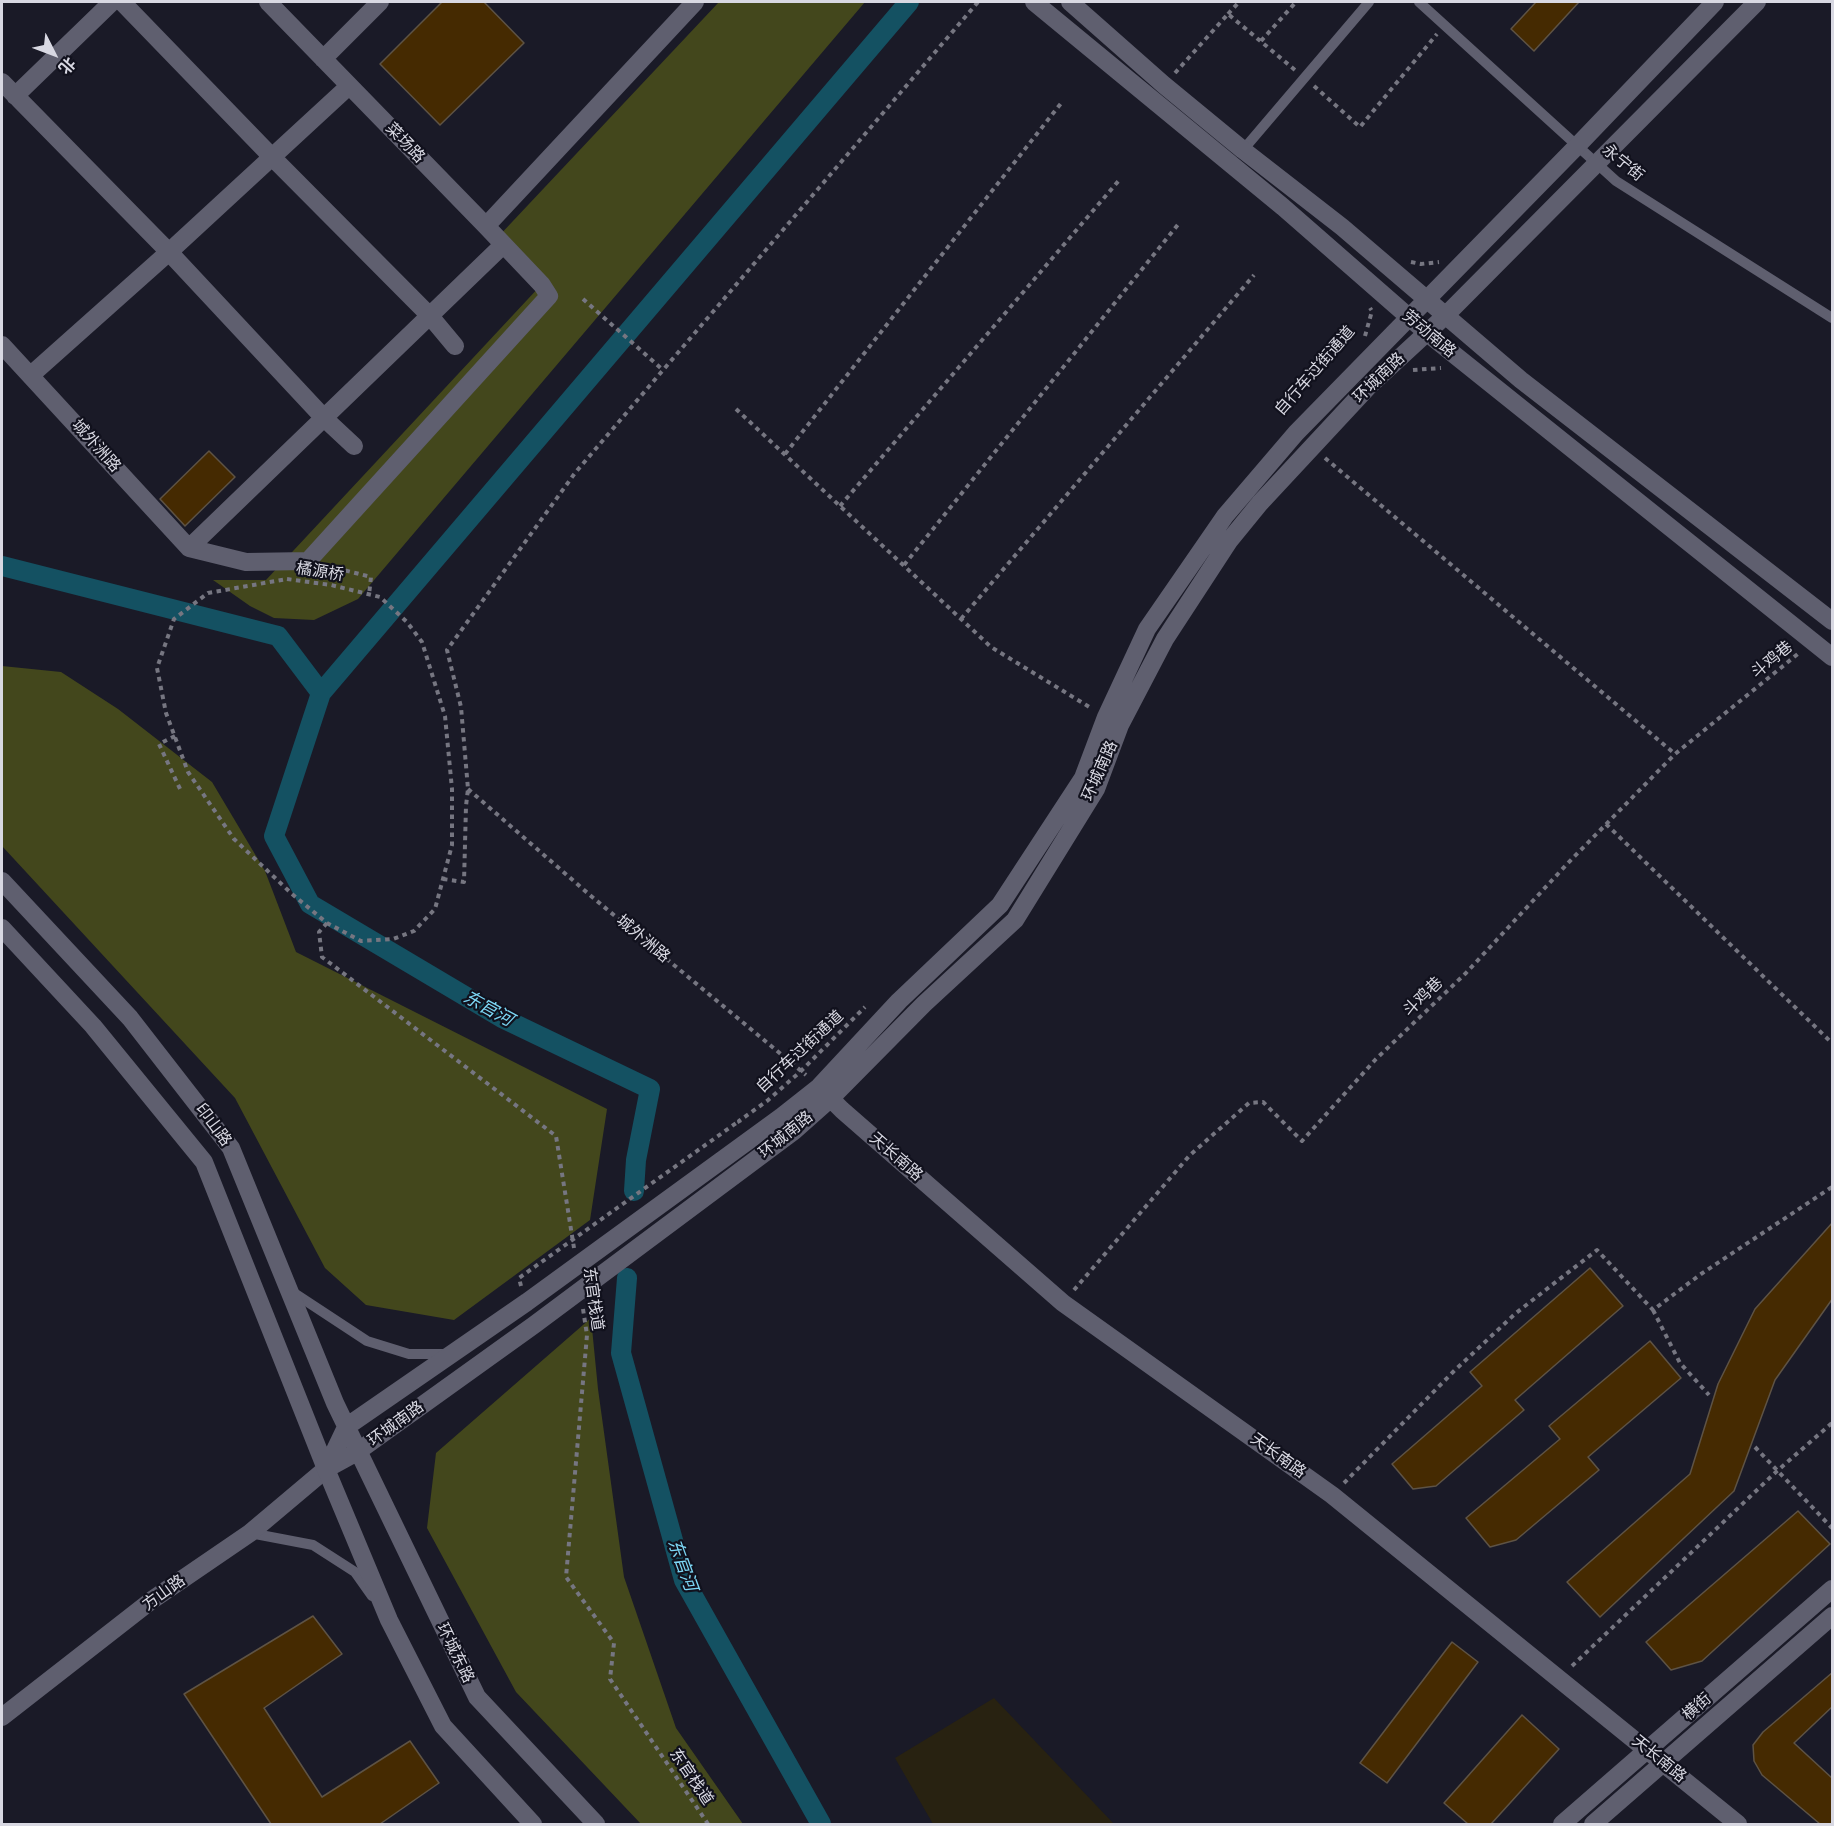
<!DOCTYPE html>
<html>
<head>
<meta charset="utf-8">
<style>
	body { margin:0 }
	#map { position:relative; width:1834px; height:1826px; overflow:hidden; background:#1a1a27; font-family:"PT Sans Narrow","Noto Sans SC",sans-serif }
	canvas { display:block }
	.frame { position:absolute; inset:0; border:3px solid #d8d8e2; pointer-events:none }
	.north { position:absolute; left:24px; top:24px; width:60px; height:60px; -webkit-text-stroke:4px #11111d; paint-order:stroke; rotate:132deg; font-size:16px; font-weight:700; line-height:24px; text-align:center; color:#d8d8e2 }
	.north::after { content:''; display:block; margin:auto; width:21px; height:27px; background:#d8d8e2; clip-path:polygon(50% 0,100% 100%,50% 72%,0 100%) }
</style>
</head>
<body>
<div id="map">
<canvas width="1834" height="1826"></canvas>
<div class="frame"></div>
<div class="north">北</div>
</div>
<script>
const ctx = document.querySelector('canvas').getContext('2d');
ctx.lineJoin = 'round';
function paint(path, color) { ctx.fillStyle = color; ctx.fill(path, 'evenodd'); }
const poly = rows => new Path2D(rows.map(r => 'M' + r).join(''));
function strokePath(path, color, width, dash) { ctx.strokeStyle = color; ctx.lineWidth = width; ctx.lineCap = dash ? 'butt' : 'round'; ctx.setLineDash(dash || []); ctx.stroke(path); }
function write(font, color, halo, rows, align = 'center') {
  ctx.font = font + ' "PT Sans Narrow","Noto Sans SC",sans-serif'; ctx.lineWidth = 4.5; ctx.setLineDash([]); ctx.textBaseline = 'middle'; ctx.strokeStyle = halo; ctx.fillStyle = color; for (const [text, x, y, turn = 0] of rows) {
    ctx.save(); ctx.translate(x, y); ctx.rotate((+turn || 0) * Math.PI / 180); ctx.textAlign = isNaN(turn) ? turn : align; if (halo) ctx.strokeText(text, 0, 0); ctx.fillText(text, 0, 0); ctx.restore();
  }
}
paint(poly([
	[994,1698,1114,1824,933,1824,895,1758]
]), '#282211');
paint(poly([
	[719,2,865,2,358,599,314,620,274,618,250,606,213,580,266,580,541,285,497,238],
	[2,666,61,672,118,709,212,782,265,871,296,952,607,1109,590,1220,454,1320,366,1305,325,1268,235,1098,2,846],
	[591,1318,598,1389,624,1577,676,1728,743,1824,641,1824,516,1692,427,1528,436,1453]
]), '#43471c');
strokePath(poly([
	[2,566,278,636,321,693],
	[634,1191,636,1160,650,1089,502,1018,310,904,274,836,321,693,909,2],
	[627,1278,621,1353,684,1580,821,1824]
]), '#145162', 20);
const building = poly([
	[442,2,484,2,524,43,440,125,380,64,442,2],
	[1536,2,1579,2,1534,51,1511,29,1536,2],
	[209,451,235,477,185,526,160,499,209,451],
	[1833,1222,1833,1298,1775,1380,1734,1491,1600,1617,1567,1582,1690,1474,1718,1384,1755,1309,1833,1222],
	[1590,1268,1623,1306,1515,1400,1524,1410,1436,1486,1413,1489,1392,1464,1482,1386,1470,1372,1590,1268],
	[1650,1341,1681,1378,1588,1457,1599,1470,1516,1540,1490,1547,1466,1518,1560,1439,1549,1426,1650,1341],
	[1798,1511,1830,1544,1702,1661,1671,1670,1646,1642,1798,1511],
	[313,1616,342,1654,264,1708,322,1797,410,1741,439,1783,380,1824,271,1824,184,1694,313,1616],
	[1452,1642,1478,1662,1387,1783,1360,1763,1452,1642],
	[1833,1672,1833,1706,1794,1743,1833,1779,1833,1824,1820,1824,1762,1775,1754,1761,1753,1745,1763,1732,1833,1672],
	[1522,1715,1559,1749,1491,1824,1468,1824,1444,1803,1522,1715]
]);
paint(building, '#452a01');
strokePath(building, '#5e5345', 1.5);
strokePath(poly([
	[1228,14,1239,2],
	[1261,41,1296,2],
	[1175,73,1228,14,1295,70],
	[1314,86,1360,127,1437,34],
	[1411,262,1421,264,1439,262],
	[583,299,663,370],
	[1365,336,1372,311,1370,308],
	[1413,370,1441,368],
	[736,409,991,647,1091,708],
	[785,454,1062,102],
	[1325,458,1675,754],
	[840,506,1121,178],
	[904,565,1180,222],
	[328,566,371,577,369,595],
	[287,579,331,585,380,597,407,622,422,642,445,716,452,789,452,845,435,909,414,931,393,939,361,941,327,923,292,894,234,839,188,772,166,713,157,668,174,619,208,593,287,579],
	[961,619,1254,275],
	[175,736,159,744,181,791],
	[468,789,591,896,806,1075],
	[1606,824,1832,1043],
	[443,879,464,882,466,806,468,789,461,707,447,650,575,473,978,2],
	[327,923,319,932,322,957,556,1136,574,1248],
	[740,1123,739,1121,767,1101,801,1071,865,1007],
	[521,1286,519,1278,739,1121],
	[1074,1290,1190,1155,1249,1103,1263,1102,1302,1141,1376,1059,1466,973,1568,863,1675,754,1799,653],
	[583,1309,587,1335,566,1577,614,1643,610,1679,708,1824],
	[1653,1310,1680,1363,1709,1395],
	[1755,1447,1832,1528],
	[1344,1483,1454,1371,1516,1313,1597,1250,1653,1310,1701,1274,1832,1187],
	[1572,1666,1777,1471,1832,1423]
]), '#767681', 4, [4.5, 4.5]);
strokePath(poly([
	[1419,2,1616,181,1832,318],
	[1243,150,1369,2],
	[291,1291,367,1341,409,1354,447,1354],
	[250,1533,313,1545,355,1572,372,1596]
]), '#5f5f6f', 10);
strokePath(poly([
	[122,2,272,157,430,316,455,346],
	[323,59,380,2],
	[2,82,169,252,324,418,354,446],
	[15,96,112,2],
	[486,226,695,2],
	[2,345,189,548],
	[31,375,169,252,349,86],
	[189,548,246,562,308,561,549,296,542,285,486,226,268,2],
	[189,548,503,245],
	[2,1717,152,1600,250,1533,326,1469]
]), '#5f5f6f', 18);
strokePath(poly([
	[1034,2,1283,207,1426,332,1832,657],
	[1070,2,1164,85,1243,150,1342,227,1521,380,1832,621],
	[2,881,130,1018,231,1148,335,1403,477,1697,596,1824],
	[2,928,93,1026,204,1162,326,1469,389,1620,443,1726,533,1824],
	[823,1091,842,1110,1063,1303,1332,1495,1738,1824],
	[326,1469,357,1452,534,1325,794,1131,830,1099,924,1004,1015,920,1096,789,1120,725,1165,639,1229,541,1260,503,1367,388,1446,315,1757,2],
	[326,1469,346,1427,527,1302,781,1117,819,1087,899,1001,1000,905,1083,778,1106,717,1147,629,1225,516,1296,433,1578,145,1715,2],
	[1562,1824,1832,1589],
	[1593,1824,1832,1616]
]), '#5f5f6f', 18);
write('16px', '#d8d8e2', '#11111d', [
	["菜场路",405,143,46],
	["永宁街",1623,163,39],
	["劳动南路",1429,334,40],
	["自行车过街通道",1315,371,-49],
	["环城南路",1379,378,-44],
	["城外洲路",96,446,48],
	["橘源桥",320,572,9],
	["斗鸡巷",1772,660,-39],
	["环城南路",1100,771,-66],
	["城外洲路",643,939,40],
	["斗鸡巷",1423,997,-44],
	["自行车过街通道",800,1052,-43],
	["印山路",213,1125,53],
	["环城南路",786,1135,-39],
	["天长南路",896,1157,41],
	["东官栈道",593,1299,82],
	["环城南路",396,1424,-36],
	["天长南路",1278,1456,36],
	["方山路",164,1593,-36],
	["环城东路",455,1653,64],
	["横街",1697,1707,-41],
	["天长南路",1659,1759,39],
	["东官栈道",691,1777,56]
]);
write('italic 18px', '#7cd6f4', '#11111d', [
	["东官河",488,1009,29],
	["东官河",682,1565,70]
]);
</script>
</body>
</html>
